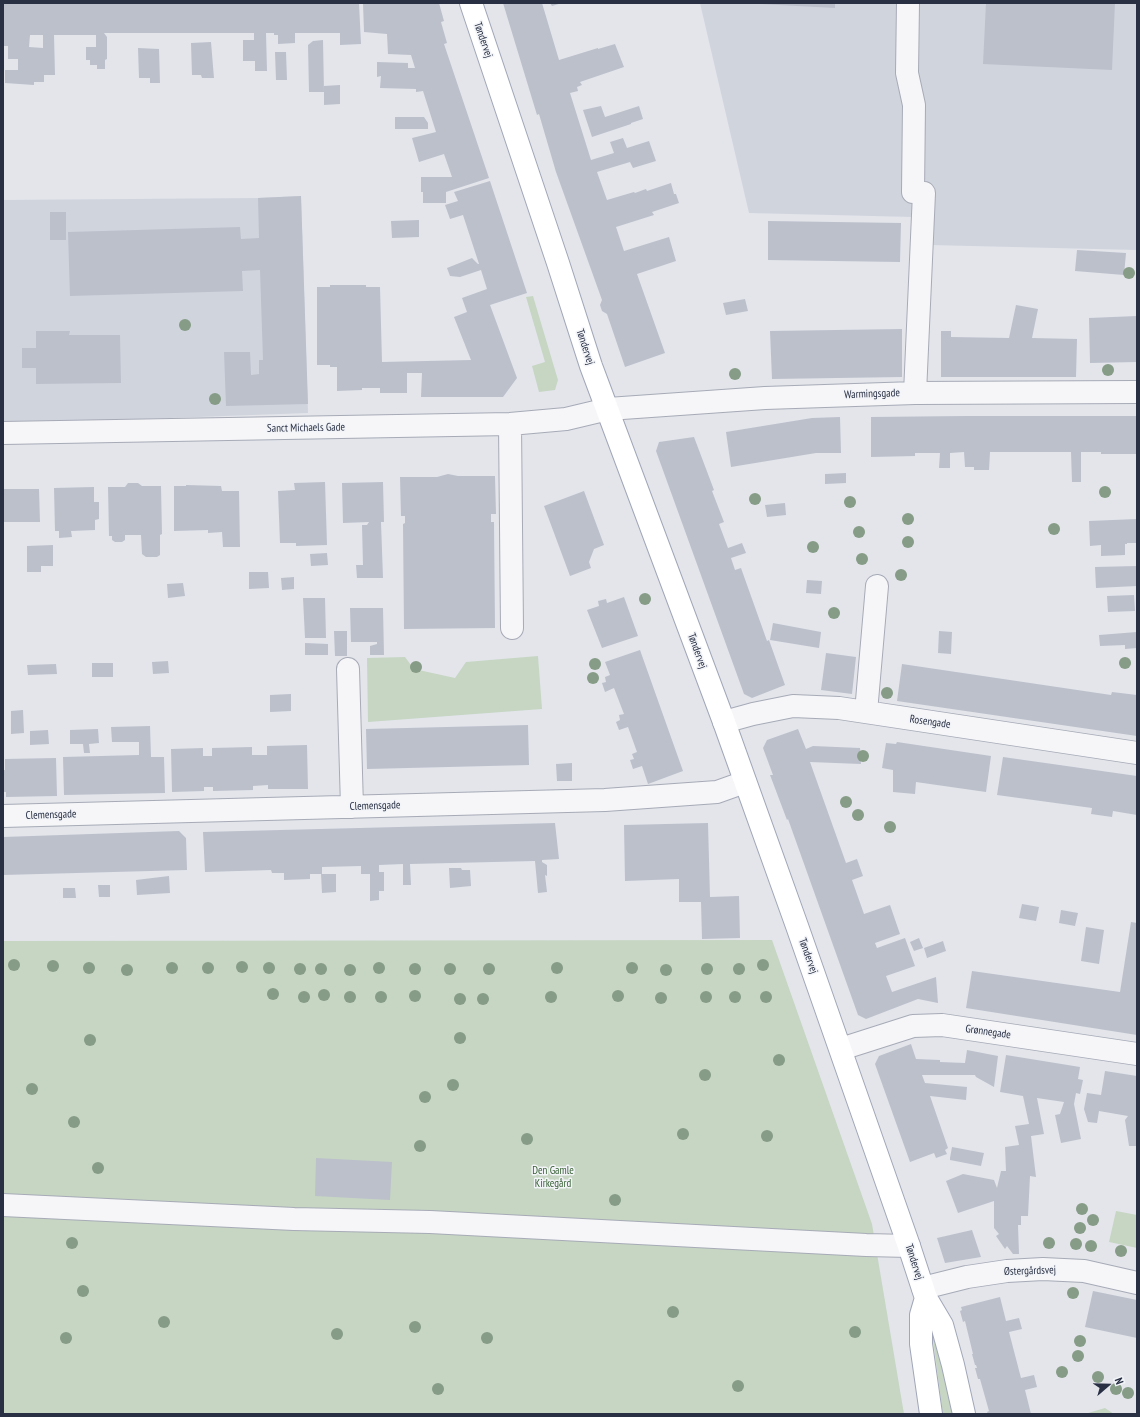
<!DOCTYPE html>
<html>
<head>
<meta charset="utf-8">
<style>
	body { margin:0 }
	#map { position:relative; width:1140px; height:1417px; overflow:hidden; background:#e3e5eb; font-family:"PT Sans Narrow",sans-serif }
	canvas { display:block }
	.frame { position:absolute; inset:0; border:4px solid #293044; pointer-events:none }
	.north { position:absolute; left:1088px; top:1365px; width:40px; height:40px; -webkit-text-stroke:3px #f2f4f8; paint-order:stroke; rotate:70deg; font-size:11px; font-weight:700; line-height:16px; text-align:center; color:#293044 }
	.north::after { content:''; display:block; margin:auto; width:14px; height:18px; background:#293044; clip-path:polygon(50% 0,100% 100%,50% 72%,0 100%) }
</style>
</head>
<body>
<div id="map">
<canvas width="1140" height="1417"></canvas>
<div class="frame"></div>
<div class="north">N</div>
</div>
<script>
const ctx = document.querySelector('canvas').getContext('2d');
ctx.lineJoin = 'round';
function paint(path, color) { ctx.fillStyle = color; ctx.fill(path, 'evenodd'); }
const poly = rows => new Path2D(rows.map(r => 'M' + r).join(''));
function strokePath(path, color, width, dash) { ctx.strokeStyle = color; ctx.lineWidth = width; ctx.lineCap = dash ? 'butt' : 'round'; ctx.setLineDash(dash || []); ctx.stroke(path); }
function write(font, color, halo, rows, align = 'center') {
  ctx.font = font + ' "PT Sans Narrow",sans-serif'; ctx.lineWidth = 3; ctx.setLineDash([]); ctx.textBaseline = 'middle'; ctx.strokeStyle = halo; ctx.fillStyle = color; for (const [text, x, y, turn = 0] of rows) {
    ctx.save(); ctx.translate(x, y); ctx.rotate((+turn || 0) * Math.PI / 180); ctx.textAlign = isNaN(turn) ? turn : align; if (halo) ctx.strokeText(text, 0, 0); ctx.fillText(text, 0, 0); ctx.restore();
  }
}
paint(poly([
	[700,3,1137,3,1137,250,931,245,914,217,749,213],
	[301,196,308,413,3,424,3,200,258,198]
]), '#d0d4dd');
paint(poly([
	[533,296,558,380,555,390,539,392,532,366,545,362,526,297],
	[538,656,542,709,368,722,367,658,405,657,414,669,455,678,466,662],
	[772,940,872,1224,904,1414,3,1414,3,941],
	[1116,1211,1137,1215,1137,1248,1109,1242],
	[935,1331,957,1414,943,1414,932,1332],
	[1105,1408,1114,1414,1088,1414,1088,1413]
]), '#c6d6c3');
paint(poly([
	[3,3,359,3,361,44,340,45,340,33,295,33,295,43,278,44,278,35,274,35,274,33,266,33,267,71,255,71,255,61,243,61,243,40,254,40,254,33,104,33,107,37,107,59,105,60,105,69,97,69,97,65,90,65,90,60,86,60,86,47,96,47,96,35,54,35,55,75,44,75,44,82,34,82,34,85,5,83,5,70,18,70,18,59,8,59,8,46,3,46],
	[30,35,43,35,43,48,29,47],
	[363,3,439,3,444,21,441,22,447,43,444,44,489,178,446,192,446,203,423,203,423,192,421,192,421,177,452,177,444,154,419,162,412,138,436,132,423,91,416,92,416,89,380,88,381,76,377,77,377,62,408,63,408,68,415,68,411,55,388,54,387,34,364,32],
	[503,3,542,3,559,60,598,48,598,49,615,44,624,67,580,82,582,85,577,87,578,91,570,93,591,160,614,153,610,142,623,138,627,148,649,141,656,161,633,168,630,162,597,172,607,200,634,192,635,193,646,189,647,191,671,183,674,194,676,194,679,203,652,212,654,215,616,227,624,251,669,237,676,261,637,274,665,353,625,367,607,314,602,311,600,305,602,300,556,172,539,114,537,115],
	[550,3,562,3,552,6],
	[760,3,835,3,835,8,760,4],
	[986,3,1115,3,1112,70,983,64],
	[323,40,324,92,309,92,308,45,313,41],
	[211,42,214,78,202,78,201,75,192,75,191,43],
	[138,48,159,49,160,83,150,83,150,78,139,78],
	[275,52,286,52,287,80,276,80],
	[340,85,340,104,324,105,324,86],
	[601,106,605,117,639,106,643,119,631,123,631,124,592,137,583,110],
	[395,117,424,117,428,123,428,129,395,129],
	[490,181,527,293,490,305,517,378,503,397,421,397,422,373,407,373,407,393,380,393,380,388,362,388,362,390,337,391,337,367,330,367,330,365,317,365,317,287,330,287,330,285,366,285,366,287,380,287,382,362,471,360,454,317,467,312,462,298,487,289,481,270,460,277,450,276,447,268,472,258,478,264,479,264,463,215,450,219,445,205,458,201,454,192],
	[301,196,308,404,226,406,224,352,250,352,251,375,259,374,259,360,263,360,260,270,242,271,243,291,70,296,68,232,240,227,241,239,259,238,258,198],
	[50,212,66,212,66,240,50,240],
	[419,220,419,237,392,238,391,221],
	[768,221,901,223,900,262,768,260],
	[1077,250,1126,253,1124,275,1075,271],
	[745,299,748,311,726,315,723,303],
	[1016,305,1038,309,1032,338,1077,339,1076,377,941,377,941,331,951,331,951,337,1009,338],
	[1137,316,1137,362,1090,363,1089,318],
	[902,329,902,377,772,379,770,331],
	[36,331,70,331,69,335,120,335,121,383,36,384,36,368,22,368,22,348,36,348],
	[965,416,1137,416,1137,454,1101,454,1101,452,1081,452,1081,482,1072,482,1071,452,990,452,989,470,974,470,974,467,965,467,964,452,950,453,950,468,939,468,940,453,915,453,915,456,871,457,871,417],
	[840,417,841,453,816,453,731,467,726,432,812,418],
	[694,437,714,490,712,491,724,522,719,524,728,548,742,543,746,553,731,558,735,570,741,568,767,641,769,640,785,685,752,698,744,694,656,451,659,442],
	[846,473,846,483,825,484,825,474],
	[448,474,458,476,495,476,496,514,491,514,491,522,494,522,495,628,404,629,403,524,405,523,405,516,401,516,400,477,437,477],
	[325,482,327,545,296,546,296,543,280,543,278,491,295,490,294,483],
	[383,482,384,522,381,522,383,578,357,578,356,565,363,565,362,525,367,525,369,522,343,523,342,483],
	[128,483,138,483,142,486,161,486,162,534,160,535,160,555,157,557,146,557,142,554,141,535,125,535,125,540,122,542,115,542,112,540,112,536,109,536,108,487,125,487],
	[186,485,221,486,222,491,239,491,240,547,223,547,222,532,208,533,208,530,174,531,174,486,186,486],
	[94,487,94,502,99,502,99,519,95,520,95,530,71,531,72,537,59,538,59,531,55,531,54,488],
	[3,489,39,489,40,522,3,522],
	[584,491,604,545,594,549,589,562,591,568,570,576,544,506],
	[785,503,786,515,767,517,765,505],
	[1137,519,1137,543,1127,543,1127,544,1125,544,1125,555,1101,556,1101,545,1090,546,1089,521],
	[53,545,53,566,41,566,41,572,27,572,27,546],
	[327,553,328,565,311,566,310,554],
	[1137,566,1137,586,1096,588,1095,567],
	[249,572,268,572,269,588,249,589],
	[294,577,294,589,282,590,281,578],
	[807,580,822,581,821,594,806,593],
	[183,583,185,596,168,598,167,584],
	[1134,595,1135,611,1108,612,1107,596],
	[624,597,638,636,602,648,587,610,599,606,598,601,606,599,607,603],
	[303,598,325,598,326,638,305,638],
	[350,608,383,608,384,655,370,655,370,646,377,644,377,642,351,642],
	[773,623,821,632,819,648,770,640],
	[334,631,347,631,347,656,335,656],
	[939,631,952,632,951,654,938,653],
	[1137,632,1137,648,1125,649,1125,645,1100,646,1099,635],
	[305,643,328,644,328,655,305,655],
	[640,650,683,771,648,784,642,766,633,769,630,760,634,759,632,754,637,752,628,727,619,730,616,722,620,720,619,715,624,714,614,688,605,692,602,683,606,682,605,677,610,675,605,662],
	[826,653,856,657,852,694,821,690],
	[168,661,169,673,153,674,152,662],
	[92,663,113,663,113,677,92,677],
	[56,664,57,674,28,675,27,665],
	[902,664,1111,695,1112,692,1137,695,1137,736,897,701],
	[291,694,291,711,270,712,270,695],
	[23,710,24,733,11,734,11,711],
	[528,725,529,765,367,769,366,729],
	[150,726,151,757,164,757,165,793,64,795,63,757,139,755,139,742,112,742,111,727],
	[98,729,99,743,89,744,90,753,84,753,83,744,70,744,70,730],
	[798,729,806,749,813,746,860,748,861,764,810,762,846,863,857,859,863,876,852,880,864,914,890,905,900,934,875,943,877,948,905,938,915,966,886,976,892,992,936,977,938,1003,918,999,866,1019,858,1015,788,819,787,820,770,775,773,775,763,748,767,740],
	[48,730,49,744,30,745,30,731],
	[897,742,991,756,986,792,916,782,915,794,893,792,893,770,882,768,886,743,896,744],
	[307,745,308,789,268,789,268,785,253,786,253,790,213,791,213,787,204,787,204,791,172,792,171,749,203,748,203,756,212,756,212,748,252,747,252,755,267,755,267,746],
	[1003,757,1137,776,1137,815,1113,811,1112,817,1091,814,1092,808,997,795],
	[56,758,57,796,6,797,6,792,3,792,3,770,5,770,5,759],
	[572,763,572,781,557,781,556,764],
	[555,823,559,859,542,860,542,862,547,865,547,876,545,875,547,892,538,893,535,861,410,864,411,885,403,885,403,864,379,865,379,872,384,872,384,891,379,891,379,900,370,901,370,874,361,874,361,866,322,867,322,874,310,874,310,879,284,880,284,873,272,873,271,870,205,872,203,832],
	[708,823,710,897,739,896,740,938,702,939,701,902,679,902,679,879,625,881,624,825],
	[179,831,186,838,187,870,3,875,3,837],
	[449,868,461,868,462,870,470,870,471,886,450,888],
	[321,874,336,874,336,892,322,893],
	[169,876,170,893,137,895,136,880],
	[98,885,110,885,110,897,99,897],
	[63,888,75,888,76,898,63,898],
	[1022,904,1039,907,1036,921,1019,918],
	[1061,910,1078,913,1075,926,1059,923],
	[1131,922,1137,923,1137,1035,966,1008,972,971,1120,992],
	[1086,927,1104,930,1099,964,1081,961],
	[919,938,923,948,914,951,910,942],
	[943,941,946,951,927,958,924,948],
	[911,1044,916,1059,940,1060,940,1062,965,1063,967,1050,998,1056,994,1087,976,1077,975,1075,922,1075,925,1083,967,1087,966,1100,930,1096,948,1148,945,1150,947,1154,936,1158,934,1153,910,1162,875,1064,879,1056],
	[1006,1055,1080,1067,1078,1079,1083,1080,1080,1094,1076,1093,1074,1104,1081,1139,1061,1143,1055,1115,1060,1114,1064,1102,1037,1098,1044,1134,1031,1136,1036,1177,1030,1176,1028,1216,1021,1216,1021,1225,1018,1225,1019,1254,1013,1254,1007,1246,1005,1249,996,1236,999,1234,994,1228,994,1201,958,1213,946,1181,963,1174,994,1180,997,1188,1001,1171,1006,1171,1005,1147,1019,1145,1015,1126,1029,1124,1023,1096,1000,1092],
	[1105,1071,1137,1076,1137,1146,1129,1146,1125,1120,1128,1116,1099,1111,1097,1123,1088,1122,1084,1109,1087,1093,1101,1095],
	[952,1147,984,1153,981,1166,950,1160,950,1158],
	[316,1158,392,1162,390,1200,315,1196],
	[972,1230,981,1257,945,1263,937,1238],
	[1093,1291,1137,1300,1137,1338,1085,1327],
	[1000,1297,1006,1321,1019,1318,1022,1329,1009,1332,1021,1378,1034,1375,1037,1387,1025,1390,1031,1414,988,1414,987,1412,989,1411,980,1379,978,1379,975,1368,977,1368,976,1365,975,1365,972,1354,973,1354,965,1321,963,1322,960,1311,962,1310,961,1307]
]), '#bcc0cb');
const minor = poly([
	[908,3,907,73,914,105,913,192],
	[915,393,924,193],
	[510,424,512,628],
	[3,433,510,424,566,419,608,409,765,398,915,393,1137,392],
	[348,669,352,807],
	[866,712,877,586],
	[724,722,753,714,793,706,839,708,1137,753],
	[3,816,605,800,717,792,745,782],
	[841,1049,913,1026,942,1025,1137,1054],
	[3,1205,294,1219,430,1222,866,1245,909,1246],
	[923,1288,967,1277,1007,1271,1043,1269,1084,1271,1137,1283]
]);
const major = poly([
	[471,3,558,263,591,366,724,722,797,926,909,1246,926,1298,942,1325,953,1365,964,1414],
	[926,1298,921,1315,921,1344,931,1414]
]);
strokePath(minor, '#a7abb6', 24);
strokePath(major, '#a1a7b8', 24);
strokePath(minor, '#f6f6f9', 22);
strokePath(major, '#fff', 22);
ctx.fillStyle = '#869c87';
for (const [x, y] of [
	[1129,273],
	[185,325],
	[1108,370],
	[735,374],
	[215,399],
	[1105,492],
	[755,499],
	[850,502],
	[908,519],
	[1054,529],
	[859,532],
	[908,542],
	[813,547],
	[862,559],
	[901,575],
	[645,599],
	[834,613],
	[1125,663],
	[595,664],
	[416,667],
	[593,678],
	[887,693],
	[863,756],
	[846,802],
	[858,815],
	[890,827],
	[14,965],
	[763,965],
	[53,966],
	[242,967],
	[89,968],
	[172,968],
	[208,968],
	[269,968],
	[379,968],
	[557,968],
	[632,968],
	[300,969],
	[321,969],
	[415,969],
	[450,969],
	[489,969],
	[707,969],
	[739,969],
	[127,970],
	[350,970],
	[666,970],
	[273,994],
	[324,995],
	[415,996],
	[618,996],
	[304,997],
	[350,997],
	[381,997],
	[551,997],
	[706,997],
	[735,997],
	[766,997],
	[661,998],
	[460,999],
	[483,999],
	[460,1038],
	[90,1040],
	[779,1060],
	[705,1075],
	[453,1085],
	[32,1089],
	[425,1097],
	[74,1122],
	[683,1134],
	[767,1136],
	[527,1139],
	[420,1146],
	[98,1168],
	[615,1200],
	[1082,1209],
	[1093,1220],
	[1080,1228],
	[72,1243],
	[1049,1243],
	[1076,1244],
	[1091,1246],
	[1121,1251],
	[83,1291],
	[1073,1293],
	[673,1312],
	[164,1322],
	[415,1327],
	[855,1332],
	[337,1334],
	[66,1338],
	[487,1338],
	[1080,1341],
	[1078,1356],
	[1062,1372],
	[1098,1377],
	[738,1386],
	[438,1389],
	[1116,1389],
	[1128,1393]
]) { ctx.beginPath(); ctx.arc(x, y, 6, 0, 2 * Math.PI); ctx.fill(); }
write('11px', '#293044', '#f2f4f8', [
	["Tøndervej",483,40,71],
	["Tøndervej",585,347,72],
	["Warmingsgade",872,394,-2],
	["Sanct Michaels Gade",306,428,-1],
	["Tøndervej",697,651,70],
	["Rosengade",930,722,8],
	["Clemensgade",375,806,-2],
	["Clemensgade",51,815,-2],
	["Tøndervej",808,956,70],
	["Grønnegade",988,1032,8],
	["Tøndervej",914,1262,72],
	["Østergårdsvej",1030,1271,-2]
]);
write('11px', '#396136', '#f2f4f8', [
	["Den Gamle",553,1171],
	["Kirkegård",553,1184]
]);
</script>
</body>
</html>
